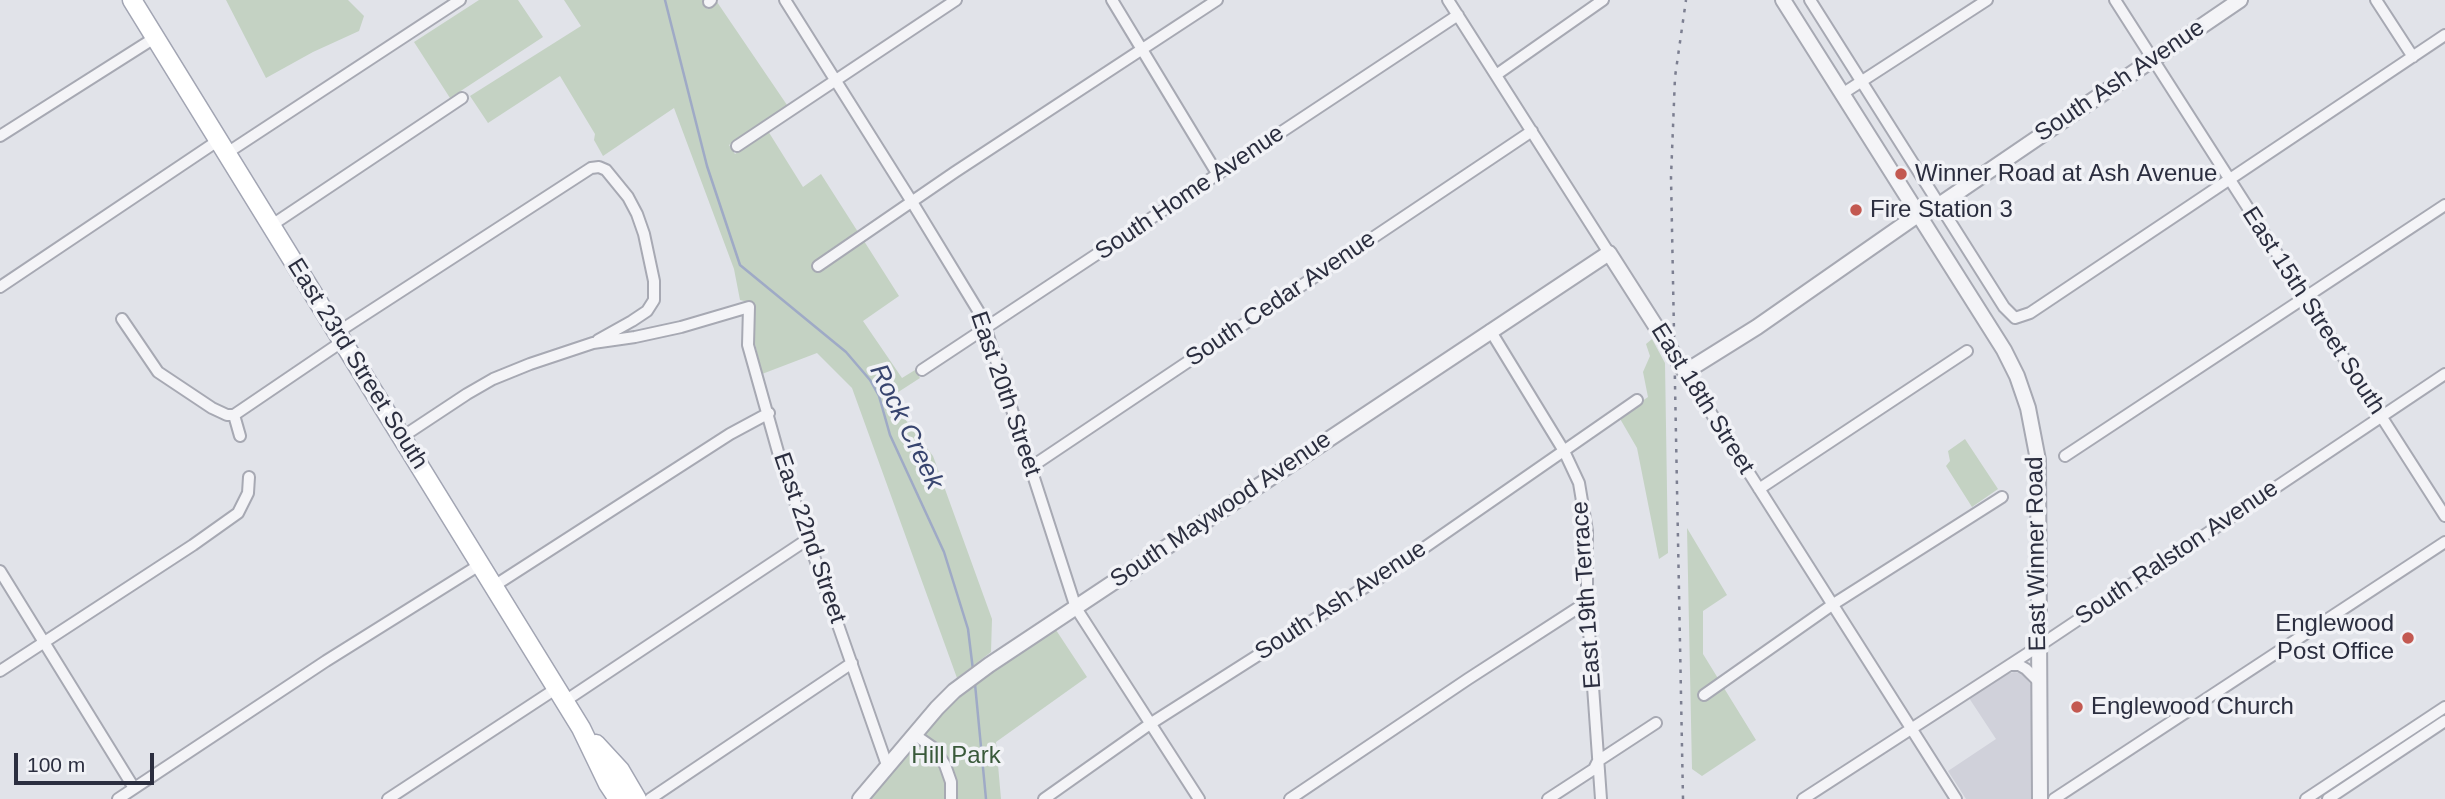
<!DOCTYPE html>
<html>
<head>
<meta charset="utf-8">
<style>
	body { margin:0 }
	#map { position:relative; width:2445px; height:799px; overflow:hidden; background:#e1e3e9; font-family:Helvetica,sans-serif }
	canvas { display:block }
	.scale { position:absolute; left:14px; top:753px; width:140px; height:32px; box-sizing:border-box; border:4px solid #2b2e3f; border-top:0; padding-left:9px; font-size:21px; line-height:24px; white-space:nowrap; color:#2b2e3f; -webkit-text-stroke:5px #f1f2f6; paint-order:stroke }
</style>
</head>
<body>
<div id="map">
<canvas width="2445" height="799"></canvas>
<div class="scale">100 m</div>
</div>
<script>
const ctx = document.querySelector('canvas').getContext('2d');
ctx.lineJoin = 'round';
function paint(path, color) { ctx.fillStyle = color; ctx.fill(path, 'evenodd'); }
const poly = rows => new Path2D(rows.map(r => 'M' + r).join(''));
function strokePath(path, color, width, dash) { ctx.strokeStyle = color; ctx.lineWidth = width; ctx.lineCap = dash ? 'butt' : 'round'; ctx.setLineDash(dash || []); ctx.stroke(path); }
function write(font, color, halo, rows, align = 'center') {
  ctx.font = font + ' Helvetica,sans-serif'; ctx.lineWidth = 7; ctx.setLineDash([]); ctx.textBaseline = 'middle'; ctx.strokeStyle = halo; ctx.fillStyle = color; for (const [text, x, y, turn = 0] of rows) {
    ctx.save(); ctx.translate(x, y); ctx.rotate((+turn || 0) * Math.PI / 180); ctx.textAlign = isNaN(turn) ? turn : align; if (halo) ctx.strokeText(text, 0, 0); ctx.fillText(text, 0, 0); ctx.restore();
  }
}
paint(poly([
	[2014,672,2022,673,2031,685,2032,799,1966,799,1948,771,1996,739,1969,698,2003,675]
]), '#d0d1da');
paint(poly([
	[226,0,348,0,364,16,359,31,313,52,266,78],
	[479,0,518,0,543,37,450,98,414,42],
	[564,0,705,0,702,2,707,9,717,2,787,105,729,145,735,154,768,131,803,187,821,174,858,232,812,264,818,272,864,241,899,296,863,321,902,378,915,370,920,378,889,398,933,456,992,619,991,652,957,678,852,388,817,353,762,374,755,344,755,304,740,300,734,269,674,108,603,156,594,140,595,134,560,76,488,123,470,96,581,26],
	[1652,339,1665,363,1668,553,1659,559,1637,448,1619,417,1648,397,1643,372,1650,356,1646,344],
	[1965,439,1998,489,1972,507,1946,466,1950,461,1948,451],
	[1687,528,1727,595,1703,611,1703,654,1756,740,1702,776,1692,769],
	[1056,630,1087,677,996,742,1001,799,867,799,940,713,990,673]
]), '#c4d2c3');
strokePath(poly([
	[665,0,707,166,740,265,846,352,870,380,879,396,890,435,944,552,968,629,973,670],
	[975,684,986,799]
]), '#9faac6', 2.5);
const minor = poly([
	[785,0,912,202,982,317,1076,608,1199,799],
	[1112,0,1218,175],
	[1448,0,1609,253],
	[1810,0,2004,307,2015,318,2030,313,2445,35],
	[2115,0,2445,516],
	[2376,0,2413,57],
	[709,2,711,0],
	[1496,75,1603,0],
	[1842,94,1987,0],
	[0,136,156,37],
	[737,146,956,0],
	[227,153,460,0],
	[272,225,462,98],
	[818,266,955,172,1217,0],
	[0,287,219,140],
	[122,319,158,372,212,408,227,415,234,415],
	[1490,330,1564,451,1579,483,1587,531,1587,602,1601,799],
	[338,332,591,168,599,167,606,170,628,197,637,214,644,234,654,281,654,300,647,311,632,321,598,340],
	[922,370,1458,15],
	[1685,372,1956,799],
	[234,415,343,341],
	[234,415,240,436],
	[402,437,467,394,493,379,530,364,593,343,635,337,681,327,749,307,748,345,780,459,887,765],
	[2065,456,2445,205],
	[1031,467,1532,131],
	[1759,489,1967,351],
	[0,571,134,788],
	[494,586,730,434,769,413],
	[2010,665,2019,665,2026,669,2039,682],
	[0,671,193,545,238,513,248,493,249,477],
	[1704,695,1832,605,2002,497],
	[565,701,808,539],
	[915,735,935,749,945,765,951,782,951,799],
	[118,799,326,661,481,564],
	[388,799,557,688],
	[650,799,852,663],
	[1044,799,1150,724,1395,568,1637,400],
	[1290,799,1468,679,1587,602],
	[1548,799,1594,769,1598,761,1656,723],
	[1803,799,2039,646,2445,374],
	[2054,799,2445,542],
	[2306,799,2445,707],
	[2328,799,2445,721]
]);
const tertiary = poly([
	[1783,0,2004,350,2017,376,2028,408,2038,460,2040,799],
	[860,799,937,708,954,691,989,665,1609,253,1685,372,1757,327,1919,214,1939,205,2240,0]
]);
const primary = poly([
	[132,0,581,728,608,784,618,799],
	[596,744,620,770,637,799]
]);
strokePath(minor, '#a7a9b3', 14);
strokePath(tertiary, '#a7a9b3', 18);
strokePath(primary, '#a2a5b3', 21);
strokePath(minor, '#f4f4f7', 10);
strokePath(tertiary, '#f4f4f7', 14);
strokePath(primary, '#fff', 18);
strokePath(poly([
	[1683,799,1671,177,1675,77,1686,0]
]), '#7c7f91', 2.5, [3.5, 7]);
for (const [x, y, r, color] of [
	[1901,174,7,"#c35951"],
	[1856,210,7,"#c35951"],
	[2408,638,7,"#c35951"],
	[2077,707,7,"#c35951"]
]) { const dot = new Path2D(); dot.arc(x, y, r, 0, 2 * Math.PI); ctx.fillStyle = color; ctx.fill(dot); strokePath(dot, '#f1f2f6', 2.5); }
write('24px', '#2b2e3f', '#f1f2f6', [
	["South Ash Avenue",2120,81,-34],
	["South Home Avenue",1190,193,-34],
	["South Cedar Avenue",1281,299,-34],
	["East 15th Street South",2313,311,57],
	["East 23rd Street South",357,364,58],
	["East 20th Street",1005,394,71],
	["East 18th Street",1702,399,58],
	["South Maywood Avenue",1221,510,-34],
	["East 22nd Street",809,538,71],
	["South Ralston Avenue",2177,553,-34],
	["East Winner Road",2037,554,-91],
	["East 19th Terrace",1587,595,-94],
	["South Ash Avenue",1341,601,-33]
]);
write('24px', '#2b2e3f', '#f1f2f6', [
	["Winner Road at Ash Avenue",1915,174],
	["Fire Station 3",1870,210],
	["Englewood",2394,624,"right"],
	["Post Office",2394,652,"right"],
	["Englewood Church",2091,707]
], 'left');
write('24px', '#39593a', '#f1f2f6', [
	["Hill Park",956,756]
]);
write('italic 26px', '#38456f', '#f1f2f6', [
	["Rock Creek",906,427,64]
]);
</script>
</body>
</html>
